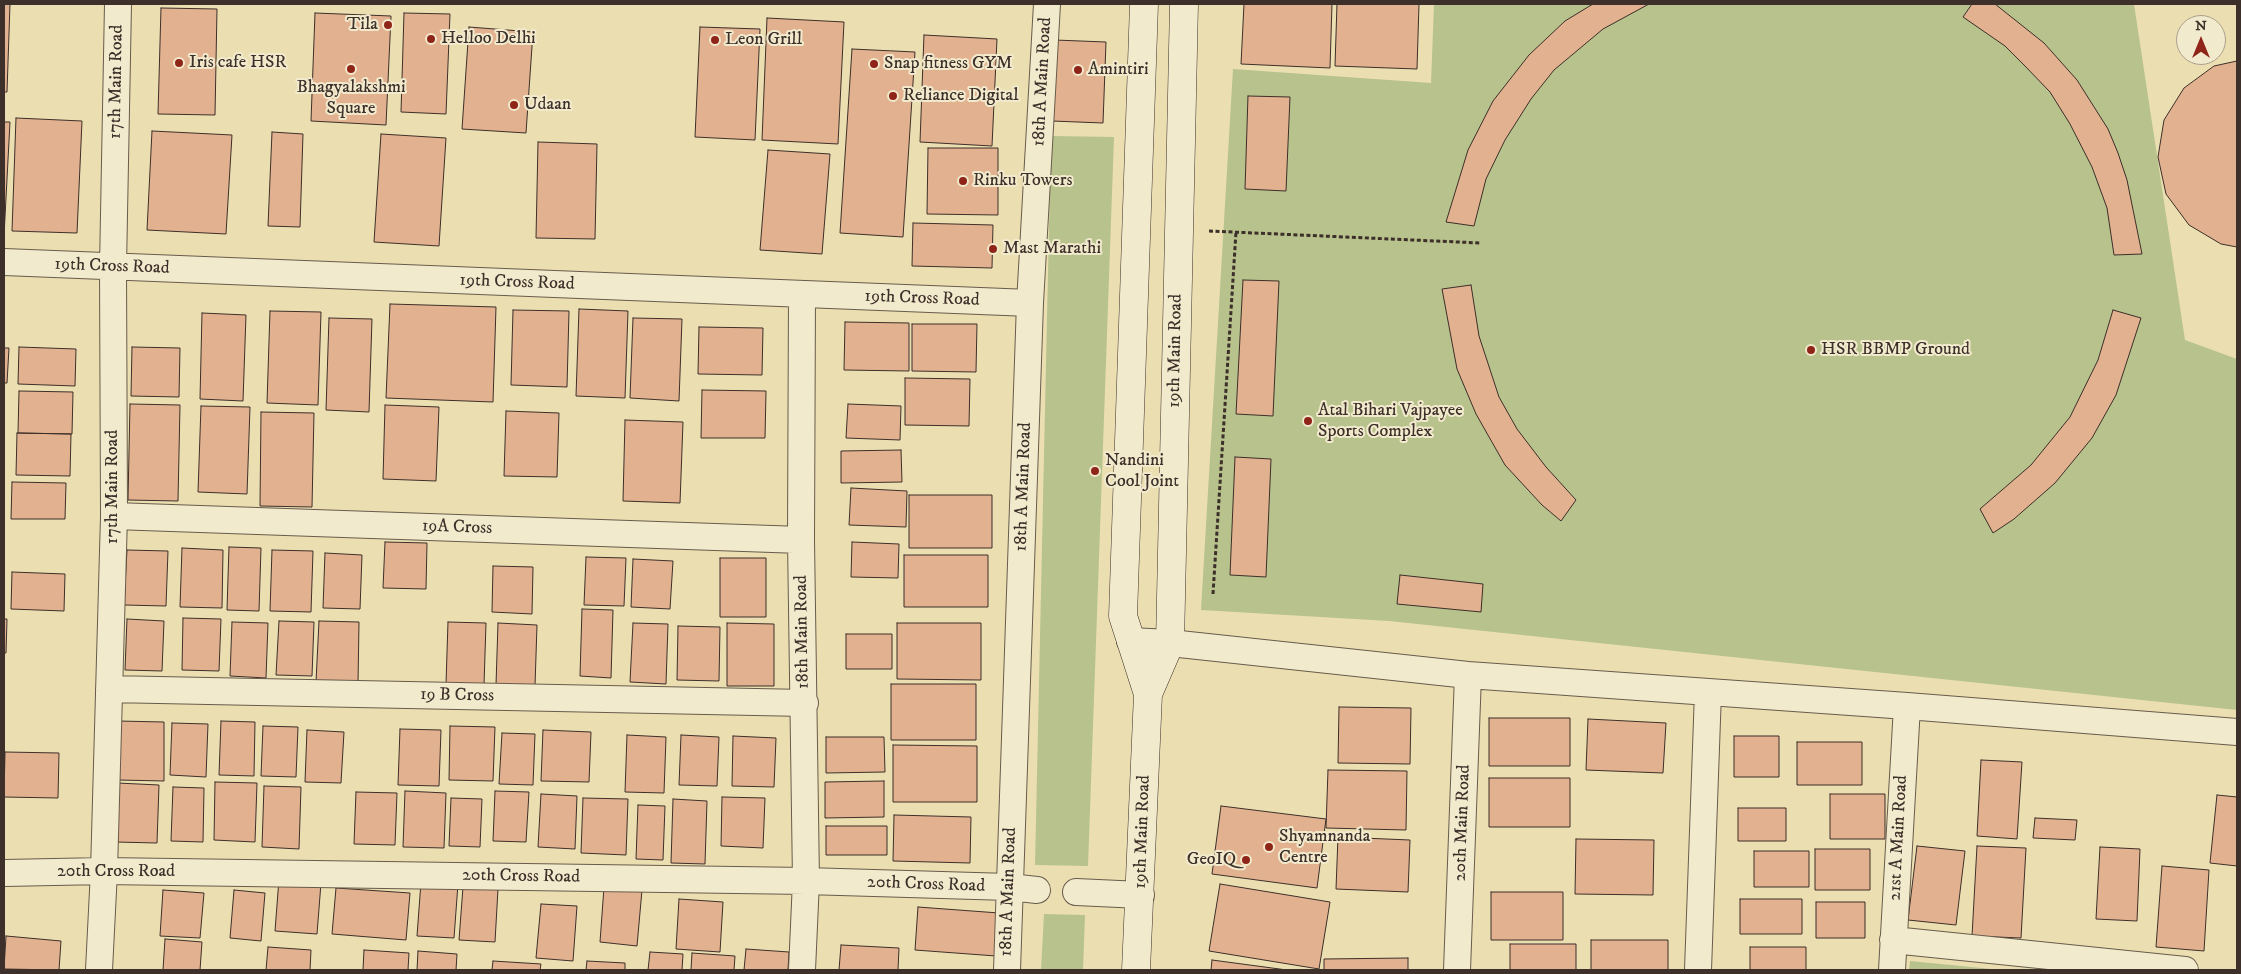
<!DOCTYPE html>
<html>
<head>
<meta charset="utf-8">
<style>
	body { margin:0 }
	#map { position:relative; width:2241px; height:974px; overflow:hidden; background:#ebdfb2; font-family:"IM FELL DW Pica",serif }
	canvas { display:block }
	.frame { position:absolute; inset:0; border:5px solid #3d2f29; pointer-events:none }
	.north { position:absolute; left:2176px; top:15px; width:50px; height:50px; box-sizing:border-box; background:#f2eacd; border:1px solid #aa9f8b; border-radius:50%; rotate:0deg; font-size:14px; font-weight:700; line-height:20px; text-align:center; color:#3d2f29 }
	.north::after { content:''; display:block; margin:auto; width:18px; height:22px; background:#8f2418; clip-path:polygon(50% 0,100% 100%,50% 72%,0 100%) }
</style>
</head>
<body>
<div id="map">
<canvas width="2241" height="974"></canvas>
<div class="frame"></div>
<div class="north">N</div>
</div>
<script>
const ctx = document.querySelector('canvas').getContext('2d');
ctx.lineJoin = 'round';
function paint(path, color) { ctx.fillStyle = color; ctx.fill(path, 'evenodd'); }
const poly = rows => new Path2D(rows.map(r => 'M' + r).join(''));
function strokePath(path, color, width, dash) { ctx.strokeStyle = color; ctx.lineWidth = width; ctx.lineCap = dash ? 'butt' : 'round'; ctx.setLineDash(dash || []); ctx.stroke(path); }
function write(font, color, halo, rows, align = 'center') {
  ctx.font = font + ' "IM FELL DW Pica",serif'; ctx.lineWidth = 4; ctx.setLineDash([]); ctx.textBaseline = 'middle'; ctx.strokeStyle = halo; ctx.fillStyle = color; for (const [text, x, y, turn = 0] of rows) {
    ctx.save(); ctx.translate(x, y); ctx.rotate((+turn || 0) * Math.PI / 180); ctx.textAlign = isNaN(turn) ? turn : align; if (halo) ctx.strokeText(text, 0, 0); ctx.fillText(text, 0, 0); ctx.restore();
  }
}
paint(poly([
	[1434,4,2134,4,2185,340,2237,359,2237,710,1389,621,1201,610,1233,69,1431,83],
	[1051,136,1114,137,1088,866,1035,865],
	[1044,914,1085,915,1083,970,1041,970],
	[1910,961,2002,970,1909,970]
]), '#b7c28d');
const building = poly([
	[4,4,10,4,7,92,4,92,4,4],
	[1244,4,1332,4,1330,68,1241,64,1244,4],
	[1337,4,1419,4,1417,69,1335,66,1337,4],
	[1593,4,1649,4,1603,29,1554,70,1531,99,1505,140,1486,179,1474,226,1446,222,1468,150,1493,101,1529,55,1565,21,1593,4],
	[1972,4,1995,4,2044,43,2077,80,2108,129,2118,153,2127,180,2142,254,2114,255,2107,208,2092,167,2070,124,2050,92,2024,65,2005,46,1963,17,1972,4],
	[161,8,217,9,215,115,158,114,161,8],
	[315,13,391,16,386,125,311,121,315,13],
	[404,13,450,14,446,114,401,112,404,13],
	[767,18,844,22,838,144,762,140,767,18],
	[469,27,533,32,526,133,462,129,469,27],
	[700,27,760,29,755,140,695,137,700,27],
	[924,35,997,39,992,146,920,142,924,35],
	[1055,40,1106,42,1103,123,1052,121,1055,40],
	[852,49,915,52,903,237,840,233,852,49],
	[2237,61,2237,247,2221,244,2189,225,2166,194,2158,157,2164,120,2184,88,2214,66,2237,61],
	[1248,96,1290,97,1286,191,1245,189,1248,96],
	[16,118,82,121,77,233,12,231,16,118],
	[4,122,10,122,4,236,4,122],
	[152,131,232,135,226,234,147,230,152,131],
	[272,132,303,134,300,227,268,226,272,132],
	[381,134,446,138,439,246,374,242,381,134],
	[538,142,597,144,595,239,536,238,538,142],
	[928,148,998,148,998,215,927,214,928,148],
	[768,150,830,154,822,254,760,250,768,150],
	[913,223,993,225,992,268,912,266,913,223],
	[1243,280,1279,281,1273,416,1236,414,1243,280],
	[1471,285,1479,336,1499,397,1517,429,1546,467,1576,500,1561,521,1542,505,1505,465,1476,414,1457,369,1442,289,1471,285],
	[390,304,496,307,493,402,386,398,390,304],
	[579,309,628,311,625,398,576,396,579,309],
	[513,310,569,311,567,387,511,385,513,310],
	[2113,310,2141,318,2116,395,2092,438,2055,483,2014,519,1993,533,1980,509,2031,465,2070,417,2098,360,2113,310],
	[270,311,321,312,318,405,267,403,270,311],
	[202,313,246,315,243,401,200,399,202,313],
	[329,318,372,319,369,412,326,410,329,318],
	[633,318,682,319,679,401,630,398,633,318],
	[845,322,909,323,909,371,844,370,845,322],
	[912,324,977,324,976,372,912,371,912,324],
	[699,327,763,328,762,375,698,374,699,327],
	[19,347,76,349,75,386,18,384,19,347],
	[132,347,180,348,179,397,131,396,132,347],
	[4,348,9,348,7,383,4,383,4,348],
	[905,378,970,379,969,426,905,425,905,378],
	[702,390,766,391,765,438,701,438,702,390],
	[19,391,73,392,72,434,18,433,19,391],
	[130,404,180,405,178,501,128,500,130,404],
	[848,404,901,406,900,440,846,438,848,404],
	[385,405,439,407,436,481,383,479,385,405],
	[201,406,250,407,247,494,198,492,201,406],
	[506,411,559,413,557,477,504,476,506,411],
	[261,412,314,413,312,507,260,506,261,412],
	[625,420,683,422,680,503,623,501,625,420],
	[17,433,71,434,70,476,16,475,17,433],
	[901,450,902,482,841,483,841,451,901,450],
	[1235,457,1271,459,1266,577,1230,575,1235,457],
	[12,482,66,483,65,519,11,519,12,482],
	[851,488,907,491,906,527,849,525,851,488],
	[909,495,992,495,992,548,909,548,909,495],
	[385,542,427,543,426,589,383,588,385,542],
	[852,542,899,544,898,578,851,577,852,542],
	[229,547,261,548,259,611,227,610,229,547],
	[182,548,223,550,222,608,180,607,182,548],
	[127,550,168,551,166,606,124,605,127,550],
	[272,550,313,551,311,612,270,611,272,550],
	[325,553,362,555,360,609,323,608,325,553],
	[904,555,988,555,988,607,904,607,904,555],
	[586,557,626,558,624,606,584,605,586,557],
	[720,558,766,558,766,617,720,617,720,558],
	[633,559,673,561,670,609,631,607,633,559],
	[493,566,533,567,532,614,492,612,493,566],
	[12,572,65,574,64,611,11,609,12,572],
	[1400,575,1483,584,1481,612,1397,604,1400,575],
	[582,609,613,610,611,678,580,676,582,609],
	[183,618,221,619,219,671,182,670,183,618],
	[4,619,7,619,6,653,4,653,4,619],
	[127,619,164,621,162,671,125,670,127,619],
	[279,621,314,622,312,676,276,675,279,621],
	[319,621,359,622,358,684,316,682,319,621],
	[232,622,268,623,266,678,230,676,232,622],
	[448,622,486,623,484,685,446,684,448,622],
	[498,623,537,625,535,686,496,685,498,623],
	[633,623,668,624,666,684,630,682,633,623],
	[727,623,774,624,774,686,727,686,727,623],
	[897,623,981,623,981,680,897,679,897,623],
	[678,626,720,627,719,681,677,680,678,626],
	[846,634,892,634,892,669,846,669,846,634],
	[891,684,976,684,976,740,891,740,891,684],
	[1339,707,1411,708,1410,764,1338,763,1339,707],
	[1489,718,1570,718,1570,766,1489,766,1489,718],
	[1588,719,1666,723,1663,773,1586,770,1588,719],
	[118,721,164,722,164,781,118,780,118,721],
	[221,721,255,722,254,776,219,775,221,721],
	[172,723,208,724,206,777,170,775,172,723],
	[263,726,298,727,296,777,261,776,263,726],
	[450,726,495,727,493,781,449,780,450,726],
	[400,729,441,730,439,786,398,785,400,729],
	[307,730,344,732,341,783,305,782,307,730],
	[543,730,591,732,589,782,541,781,543,730],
	[502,733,535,734,533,785,499,784,502,733],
	[627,735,666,737,664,793,625,792,627,735],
	[681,735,719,737,717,786,679,785,681,735],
	[733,736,776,738,774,787,732,786,733,736],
	[1734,736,1779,736,1779,777,1734,777,1734,736],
	[826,737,884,737,885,772,826,773,826,737],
	[1797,742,1862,742,1862,785,1797,785,1797,742],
	[893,745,977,746,977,802,893,802,893,745],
	[5,752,59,753,58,798,4,797,5,752],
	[1981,760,2022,762,2017,839,1977,836,1981,760],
	[1328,770,1407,771,1406,830,1326,828,1328,770],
	[1489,778,1570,778,1570,827,1489,827,1489,778],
	[884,781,884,817,825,818,825,782,884,781],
	[215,782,257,783,255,842,214,840,215,782],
	[117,783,159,785,157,843,115,842,117,783],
	[264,786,301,787,299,849,262,847,264,786],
	[173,787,204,788,203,842,171,841,173,787],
	[405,791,446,793,444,848,403,847,405,791],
	[495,791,529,792,526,842,493,841,495,791],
	[356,792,397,793,395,845,354,844,356,792],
	[541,794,577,796,575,849,538,847,541,794],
	[1830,794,1885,794,1885,839,1830,839,1830,794],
	[2217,795,2237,797,2237,866,2210,863,2217,795],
	[722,797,765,798,763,848,721,846,722,797],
	[451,798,482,799,480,847,449,846,451,798],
	[583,798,628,799,626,855,581,853,583,798],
	[673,799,707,801,705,864,671,863,673,799],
	[638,805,665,806,663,860,636,859,638,805],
	[1221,806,1326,819,1317,888,1212,874,1221,806],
	[1738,808,1786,808,1786,841,1738,841,1738,808],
	[894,815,971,817,970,863,893,861,894,815],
	[2035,818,2077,820,2075,840,2033,838,2035,818],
	[826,826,887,826,887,855,826,855,826,826],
	[1338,837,1410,840,1408,892,1336,889,1338,837],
	[1576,839,1654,840,1653,895,1575,894,1576,839],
	[1917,846,1965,851,1956,925,1908,920,1917,846],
	[1977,846,2026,848,2021,938,1972,936,1977,846],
	[2100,847,2140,849,2137,921,2096,919,2100,847],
	[1815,849,1870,849,1870,890,1815,890,1815,849],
	[1754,851,1809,851,1809,887,1754,887,1754,851],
	[2162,866,2209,870,2204,951,2156,947,2162,866],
	[279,879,321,883,317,934,275,931,279,879],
	[421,882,458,884,454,938,417,936,421,882],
	[1220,884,1330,902,1319,969,1209,951,1220,884],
	[463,887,498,889,495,942,459,940,463,887],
	[604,887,642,890,637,946,600,942,604,887],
	[336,888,410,893,406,940,332,934,336,888],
	[163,890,204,893,200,938,160,936,163,890],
	[234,890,265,893,261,941,230,938,234,890],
	[1491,892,1563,892,1563,940,1491,940,1491,892],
	[679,899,723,902,720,952,676,949,679,899],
	[1740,899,1802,899,1802,934,1740,934,1740,899],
	[1816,902,1865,902,1865,938,1816,938,1816,902],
	[541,904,577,906,573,961,536,958,541,904],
	[918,907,999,913,996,956,915,950,918,907],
	[6,936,61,941,59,970,4,969,6,936],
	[165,939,202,942,200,970,163,970,165,939],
	[1591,940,1668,940,1668,970,1591,970,1591,940],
	[1510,944,1576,944,1576,970,1510,970,1510,944],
	[841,945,899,948,898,970,839,970,841,945],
	[268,947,311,950,310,970,266,970,268,947],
	[1750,947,1806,947,1806,970,1750,970,1750,947],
	[746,949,789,952,788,970,744,970,746,949],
	[364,950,409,953,408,970,363,970,364,950],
	[418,951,457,954,456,970,417,970,418,951],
	[650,952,683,954,682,970,648,970,650,952],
	[692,953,735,956,734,970,691,970,692,953],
	[1408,958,1408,970,1324,970,1324,959,1408,958],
	[1212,960,1287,970,1211,970,1212,960],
	[493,961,541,964,540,970,492,970,493,961],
	[587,961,625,963,625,970,586,970,587,961]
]);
paint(building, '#e2b18f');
strokePath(building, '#3d2f29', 1);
const street = poly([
	[4,262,1030,303],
	[802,294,801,540,806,881,802,970],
	[114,516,801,540],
	[1130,641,1170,643,1468,675,1907,706,2237,732],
	[109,689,805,703],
	[4,873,104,871,806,881,1009,887,1037,890],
	[1076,892,1141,895],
	[1893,940,2185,970],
	[99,970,104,871,114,516,113,267,118,4],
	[1007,970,1030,303,1047,4],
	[1457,970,1468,675],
	[1698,970,1708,692],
	[1892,970,1907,706]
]);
const secondary = poly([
	[1148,694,1170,643,1184,4],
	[1136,970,1148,694,1123,616,1144,4]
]);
strokePath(street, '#685b4b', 28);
strokePath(secondary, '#3d2f29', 29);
strokePath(poly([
	[1209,231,1481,243],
	[1213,594,1236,232]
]), '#3d2f29', 3, [4, 2.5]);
strokePath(street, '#f2eacd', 26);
strokePath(secondary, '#f2eacd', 28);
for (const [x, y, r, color] of [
	[388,25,5,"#8f2418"],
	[431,39,5,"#8f2418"],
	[715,40,5,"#8f2418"],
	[179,63,5,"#8f2418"],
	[874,64,5,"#8f2418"],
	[351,69,5,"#8f2418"],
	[1078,70,5,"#8f2418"],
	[893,96,5,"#8f2418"],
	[514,105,5,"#8f2418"],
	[963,181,5,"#8f2418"],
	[993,249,5,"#8f2418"],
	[1811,350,5,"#8f2418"],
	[1308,421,5,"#8f2418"],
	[1095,471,5,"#8f2418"],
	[1269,847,5,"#8f2418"],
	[1246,860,5,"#8f2418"]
]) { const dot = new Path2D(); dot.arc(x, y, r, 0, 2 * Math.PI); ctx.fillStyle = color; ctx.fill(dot); strokePath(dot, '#f2eacd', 2); }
write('18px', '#3d2f29', '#f2eacd', [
	["Tila",378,25,"right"],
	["Helloo Delhi",441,39],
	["Leon Grill",725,40],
	["Iris cafe HSR",189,63],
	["Snap fitness GYM",884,64],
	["Amintiri",1088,70],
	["Bhagyalakshmi",351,88,"center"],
	["Square",351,109,"center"],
	["Reliance Digital",903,96],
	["Udaan",524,105],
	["Rinku Towers",973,181],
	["Mast Marathi",1003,249],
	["HSR BBMP Ground",1821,350],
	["Atal Bihari Vajpayee",1318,411],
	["Sports Complex",1318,432],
	["Nandini",1105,461],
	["Cool Joint",1105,482],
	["Shyamnanda",1279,837],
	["Centre",1279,858],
	["GeoIQ",1236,860,"right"]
], 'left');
write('18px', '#3d2f29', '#f2eacd', [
	["17th Main Road",117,82,-89],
	["18th A Main Road",1043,82,-87],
	["19th Cross Road",112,267,2],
	["19th Cross Road",517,283,2],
	["19th Cross Road",922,299,2],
	["19th Main Road",1176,351,-89],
	["17th Main Road",113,487,-90],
	["18th A Main Road",1024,487,-88],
	["19A Cross",457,528,2],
	["18th Main Road",803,632,-91],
	["19 B Cross",457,696,1],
	["20th Main Road",1463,823,-88],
	["19th Main Road",1143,832,-88],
	["21st A Main Road",1899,838,-87],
	["20th Cross Road",116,872],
	["20th Cross Road",521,877,1],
	["20th Cross Road",926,885,2],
	["18th A Main Road",1009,892,-88]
]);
</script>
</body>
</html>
